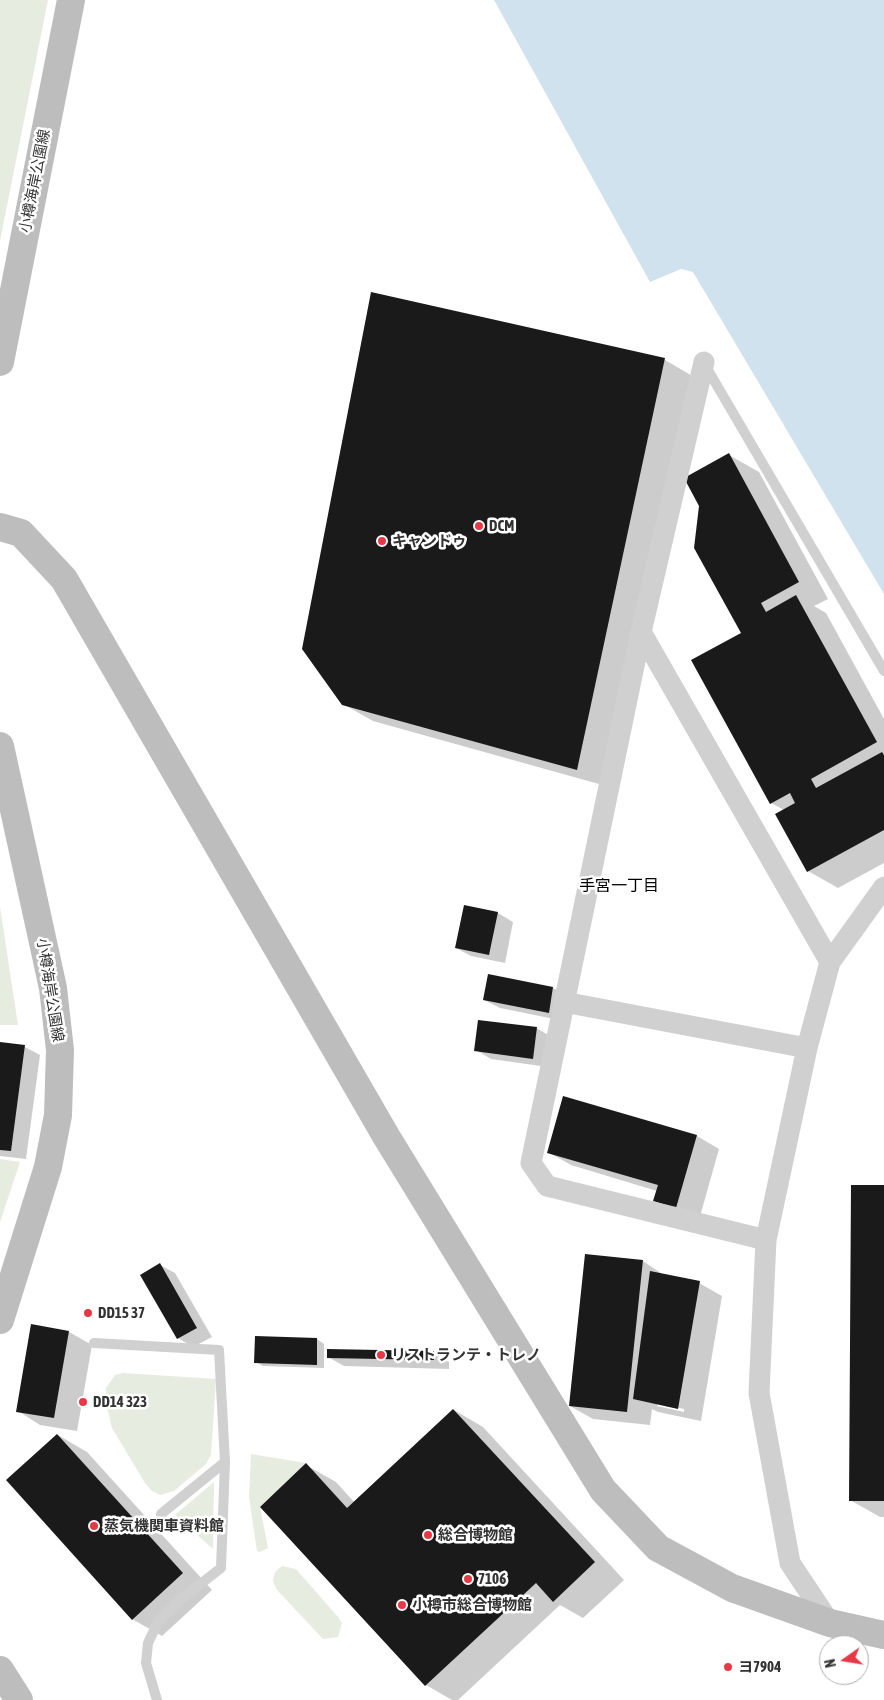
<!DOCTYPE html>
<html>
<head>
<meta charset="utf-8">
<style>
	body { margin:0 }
	#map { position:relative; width:884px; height:1700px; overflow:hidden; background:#fff; font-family:"Asap Condensed",sans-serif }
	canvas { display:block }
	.north { position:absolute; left:819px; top:1635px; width:50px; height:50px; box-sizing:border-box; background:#fff; border:1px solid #adadad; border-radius:50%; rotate:257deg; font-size:14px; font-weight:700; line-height:20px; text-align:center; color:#333 }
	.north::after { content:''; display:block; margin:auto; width:18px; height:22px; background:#e63946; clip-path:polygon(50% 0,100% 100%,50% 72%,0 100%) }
</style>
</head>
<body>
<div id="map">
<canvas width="884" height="1700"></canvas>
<div class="north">N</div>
</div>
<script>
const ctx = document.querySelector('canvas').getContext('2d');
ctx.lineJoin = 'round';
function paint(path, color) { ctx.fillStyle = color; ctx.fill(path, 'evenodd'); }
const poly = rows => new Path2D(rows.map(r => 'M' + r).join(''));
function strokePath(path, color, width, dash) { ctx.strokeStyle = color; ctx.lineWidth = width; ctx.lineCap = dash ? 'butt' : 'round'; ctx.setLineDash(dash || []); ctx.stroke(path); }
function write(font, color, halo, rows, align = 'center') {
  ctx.font = font + ' "Asap Condensed","Noto Sans JP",sans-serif'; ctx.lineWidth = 5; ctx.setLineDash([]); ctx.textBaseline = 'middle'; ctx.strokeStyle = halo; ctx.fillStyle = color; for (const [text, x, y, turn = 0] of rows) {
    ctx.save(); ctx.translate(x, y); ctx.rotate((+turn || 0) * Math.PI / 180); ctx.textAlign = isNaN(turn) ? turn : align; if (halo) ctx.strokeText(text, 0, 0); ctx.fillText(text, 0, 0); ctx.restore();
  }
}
paint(poly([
	[0,0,48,0,0,241],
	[0,907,18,1025,0,1025],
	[0,1159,20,1162,0,1222],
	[123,1373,216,1379,211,1455,206,1464,174,1491,160,1495,152,1491,145,1483,112,1428,106,1403,106,1388,115,1375],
	[251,1454,306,1463,260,1507,268,1548,260,1552,257,1551,249,1497],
	[214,1482,213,1549,175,1515],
	[282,1566,296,1569,338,1617,342,1623,338,1637,323,1639,277,1590,273,1581,275,1572]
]), '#e6ecdf');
paint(poly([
	[494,0,884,0,884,594,693,272,681,269,650,282]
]), '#cfe2ee');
paint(poly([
	[372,294,665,360,694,377,606,786,373,721,343,704],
	[729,455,759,472,828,599,814,606,826,613,884,719,884,863,838,888,808,871,777,814,784,810,771,803,742,633],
	[465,906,498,913,513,922,505,963,471,956,456,948],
	[489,976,553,988,568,997,564,1021,500,1008,484,1000],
	[536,1028,552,1037,548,1067,491,1059,476,1050],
	[0,1043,25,1047,40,1055,26,1159,0,1156],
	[697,1136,719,1149,699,1220,677,1214,657,1191,571,1165,548,1152],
	[884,1186,884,1517,880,1517,850,1500],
	[643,1261,665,1276,699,1283,722,1296,701,1421,658,1412,652,1409,650,1425,593,1419,570,1406],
	[657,1403,684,1409,684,1412,657,1406],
	[160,1265,175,1273,212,1337,193,1347,178,1338],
	[32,1325,69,1332,92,1345,77,1431,40,1425,18,1411],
	[257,1337,317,1339,324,1344,324,1368,263,1366,256,1362],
	[434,1353,449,1362,449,1369,344,1366,328,1357],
	[454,1410,483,1427,624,1580,583,1618,560,1605,458,1700,452,1700,426,1685,261,1507,306,1465,336,1482,355,1503],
	[58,1435,87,1452,212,1590,162,1636,132,1619]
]), '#0003');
paint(poly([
	[371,292,665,358,577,770,342,705,302,649],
	[729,453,799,582,761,603,766,612,796,595,877,742,811,779,816,788,882,752,884,755,884,830,807,872,775,814,795,803,790,793,770,804,691,660,741,633,694,548,699,506,684,478],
	[464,905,498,912,489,955,455,948],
	[488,974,553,987,549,1013,483,1000],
	[478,1020,537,1027,533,1059,474,1051],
	[0,1042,25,1045,11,1151,0,1150],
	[563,1096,697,1135,676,1208,653,1201,658,1185,547,1153],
	[851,1185,884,1185,884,1501,849,1501],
	[585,1254,643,1260,627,1412,569,1406],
	[160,1263,197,1328,177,1339,140,1275],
	[650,1271,700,1281,678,1409,633,1399],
	[31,1324,69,1331,54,1418,16,1412],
	[255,1336,317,1338,317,1365,254,1363],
	[327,1349,434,1351,434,1360,327,1358],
	[453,1409,595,1562,553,1602,536,1583,425,1686,260,1507,306,1463,347,1508],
	[57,1434,183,1573,132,1620,6,1480]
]), '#1a1a1a');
strokePath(poly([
	[705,365,884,671],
	[94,1343,219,1350,225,1462,221,1568,181,1599,158,1622,148,1643,146,1663,157,1700],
	[161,1514,225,1462]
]), '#d0d0d0', 10);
strokePath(poly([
	[704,362,641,632,531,1163,547,1186,766,1240],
	[641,632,830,962],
	[564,1002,807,1048],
	[830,1623,790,1563,759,1393,766,1240,807,1048,830,962,884,887]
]), '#d0d0d0', 21);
strokePath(poly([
	[0,362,71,0],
	[0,527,21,533,64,579,386,1136,603,1490,658,1548,732,1588,830,1623,884,1635],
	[0,746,53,988,60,1050,58,1115,48,1167,0,1320],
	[0,1670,19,1700]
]), '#bdbdbd', 28);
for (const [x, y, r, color] of [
	[479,526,5,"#e63946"],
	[382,541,5,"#e63946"],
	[88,1313,5,"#e63946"],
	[381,1355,5,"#e63946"],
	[83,1402,5,"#e63946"],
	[94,1526,5,"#e63946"],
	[428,1535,5,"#e63946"],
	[468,1579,5,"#e63946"],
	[402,1605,5,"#e63946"],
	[728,1667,5,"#e63946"]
]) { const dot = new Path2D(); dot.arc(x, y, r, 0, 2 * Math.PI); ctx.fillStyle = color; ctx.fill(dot); strokePath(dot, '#fff', 2); }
write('15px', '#333', '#fff', [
	["小樽海岸公園線",35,181,-79],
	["小樽海岸公園線",50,990,81]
]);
write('bold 15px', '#333', '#fff', [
	["DCM",489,526],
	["キャンドゥ",392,541],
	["DD15 37",98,1313],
	["リストランテ・トレノ",391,1355],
	["DD14 323",93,1402],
	["蒸気機関車資料館",104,1526],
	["総合博物館",438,1535],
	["7106",478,1579],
	["小樽市総合博物館",412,1605],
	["ヨ7904",738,1667]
], 'left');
write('16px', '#000', '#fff', [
	["手宮一丁目",619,886]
]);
</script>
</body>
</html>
